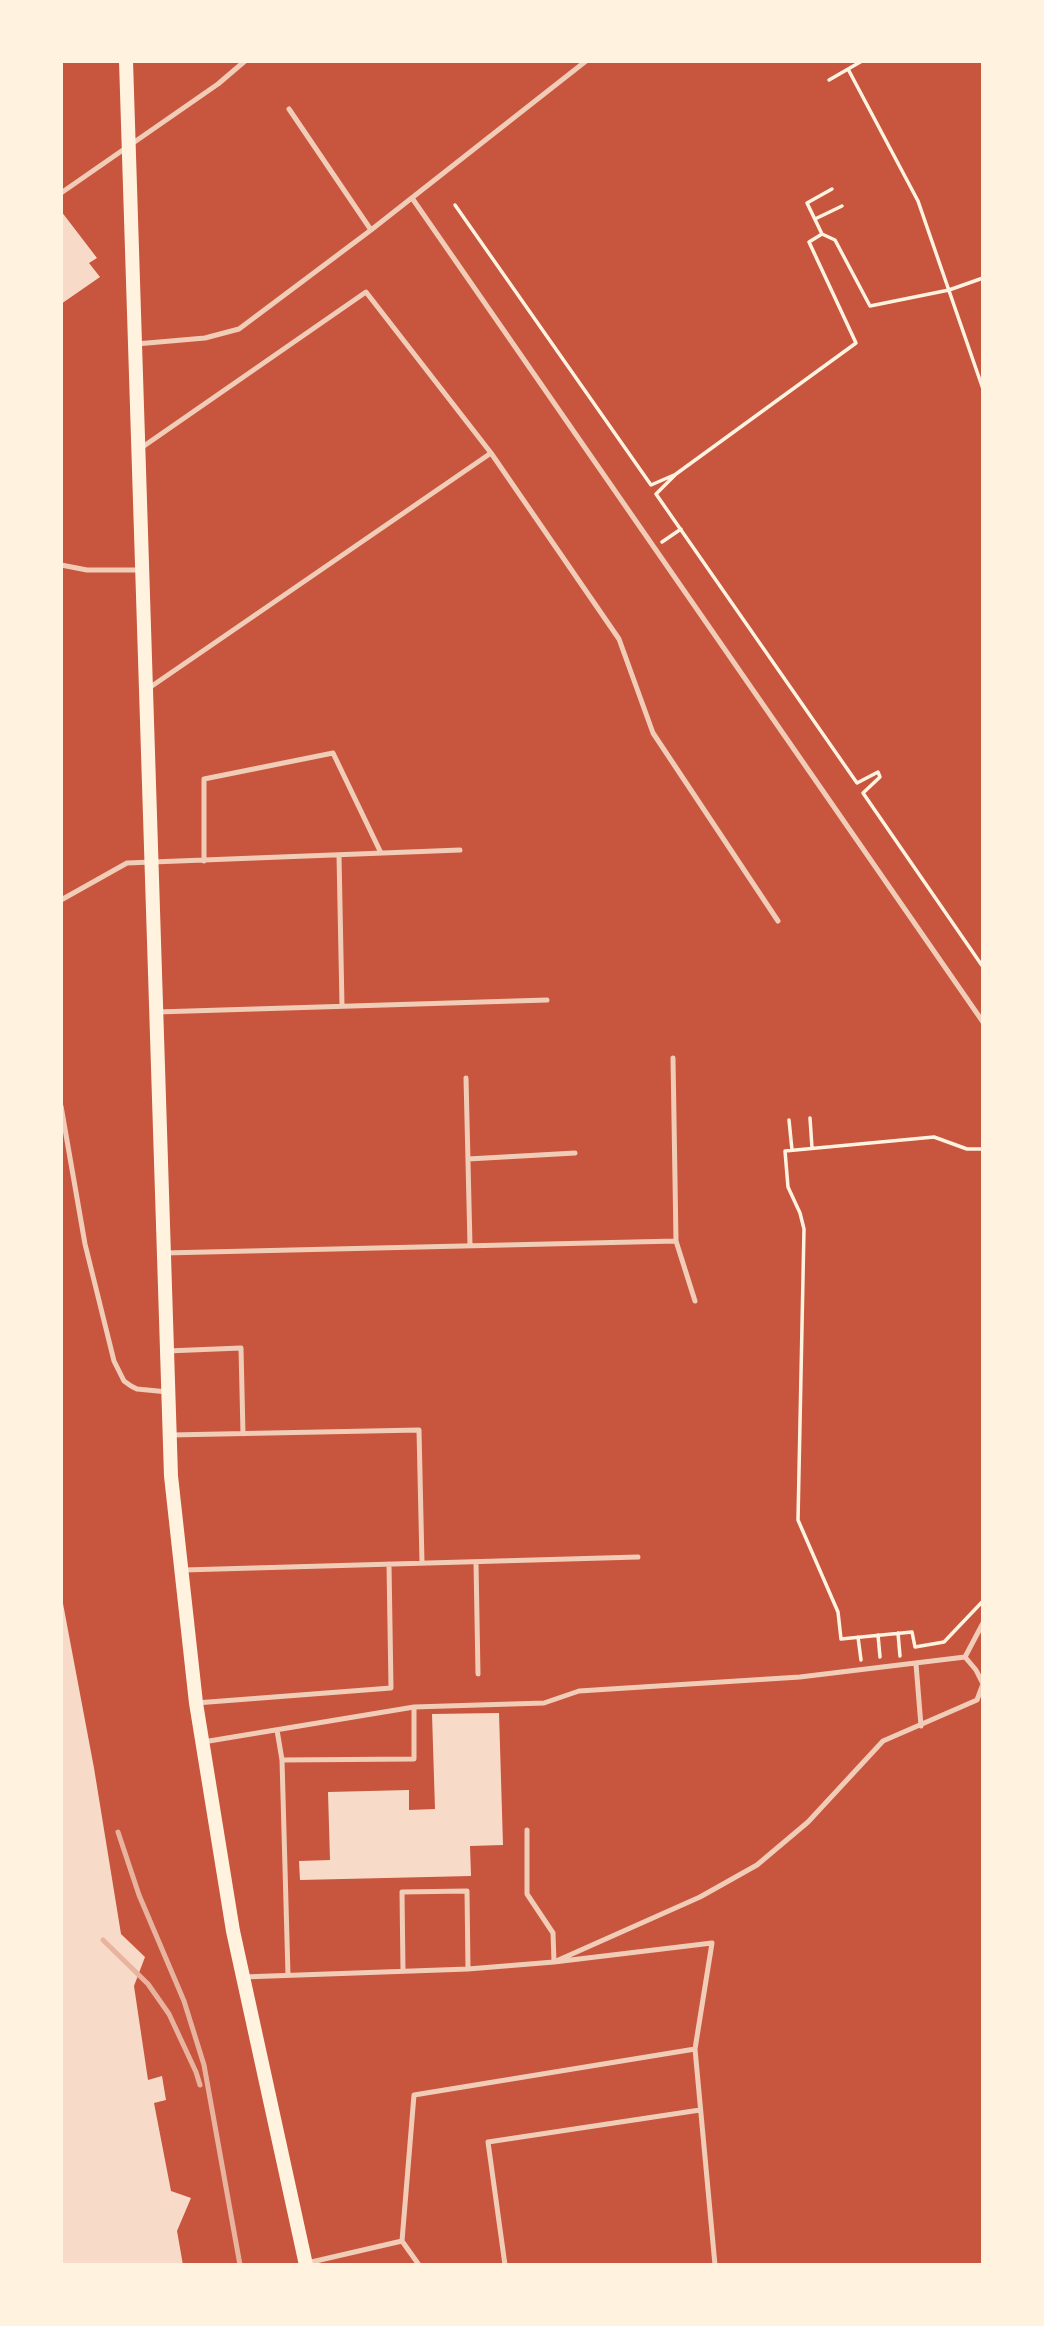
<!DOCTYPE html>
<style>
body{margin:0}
#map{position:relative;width:1044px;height:2326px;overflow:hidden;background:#c8553d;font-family:Manrope,sans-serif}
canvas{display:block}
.frame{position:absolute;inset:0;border:63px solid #fff3e0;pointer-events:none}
</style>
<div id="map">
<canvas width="1044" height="2326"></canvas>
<div class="frame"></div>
</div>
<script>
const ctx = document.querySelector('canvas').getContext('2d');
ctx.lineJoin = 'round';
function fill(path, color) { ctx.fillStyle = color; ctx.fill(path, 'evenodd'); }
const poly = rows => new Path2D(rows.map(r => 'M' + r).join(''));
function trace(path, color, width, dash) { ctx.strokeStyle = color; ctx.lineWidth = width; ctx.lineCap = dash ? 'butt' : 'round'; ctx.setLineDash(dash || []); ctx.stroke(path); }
const building = poly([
 [61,211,97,258,89,263,100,277,61,304],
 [61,1593,94,1768,121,1934,145,1957,134,1986,148,2080,162,2076,166,2100,154,2103,171,2191,191,2198,177,2231,183,2265,61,2265],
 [499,1713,503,1845,470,1846,471,1876,300,1880,299,1861,330,1860,328,1792,409,1790,409,1810,435,1809,432,1714]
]);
const path = poly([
 [848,69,918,201,983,389],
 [829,80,862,61],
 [832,189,807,203,822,234,809,242,856,343,676,474,656,494,857,783,878,772,880,777,863,793,983,967],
 [455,205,651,485,674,475],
 [815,219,842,206],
 [822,234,835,240,870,306,949,290,983,278],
 [662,542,681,529],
 [810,1118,812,1148],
 [789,1120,792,1150],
 [983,1149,967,1149,934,1137,785,1151,788,1187,800,1213,804,1229,798,1520,838,1612,841,1639,912,1632,915,1647,944,1642,983,1601],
 [898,1633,900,1656],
 [878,1635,880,1657],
 [858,1637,861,1660]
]);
const service = poly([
 [289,109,371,230],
 [61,193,218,84,245,61],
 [412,198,983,1022],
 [136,344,205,338,239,329,371,230,586,61],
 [141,448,366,292,491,453,149,688],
 [491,453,619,639,653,733,778,921],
 [61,565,87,570,141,570],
 [339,855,342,1006],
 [204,861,204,779,333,753,381,853],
 [61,900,127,863,460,850],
 [157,1012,547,1000],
 [466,1078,470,1245],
 [61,1106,85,1244,114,1361,124,1381,131,1386,137,1389,168,1392],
 [468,1159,575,1153],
 [676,1241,695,1301],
 [164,1253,676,1241,673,1058],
 [167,1351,241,1348,243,1434],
 [171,1435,419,1430,422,1563],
 [476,1562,478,1674],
 [184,1570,638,1557],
 [965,1657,983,1623],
 [916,1664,921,1726],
 [196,1703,391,1688,389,1564],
 [277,1730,282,1760,414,1759,414,1707],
 [203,1742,414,1707,544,1703,579,1691,800,1677,965,1657,976,1670,983,1684,977,1700,883,1741,808,1822,757,1865,700,1897,554,1962,468,1969,243,1977],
 [282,1760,288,1975],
 [403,1971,402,1892,467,1891,468,1969],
 [695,2049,715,2265],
 [402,2241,419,2265],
 [307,2263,402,2241,414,2095,695,2049,712,1943,554,1962,553,1933,527,1894,527,1830],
 [505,2265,488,2142,700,2110]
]);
const secondary = poly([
 [126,61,171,1476,196,1703,233,1931,306,2265]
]);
const rail = poly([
 [118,1832,139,1895,184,2001,204,2065,240,2265],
 [103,1940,148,1984,169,2014,196,2072,200,2085]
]);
fill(building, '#f7dbc8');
trace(path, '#fff3e0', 3.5);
trace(service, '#f1ccb7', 5);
trace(secondary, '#fff3e0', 14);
trace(rail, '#e9b49f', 5);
</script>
